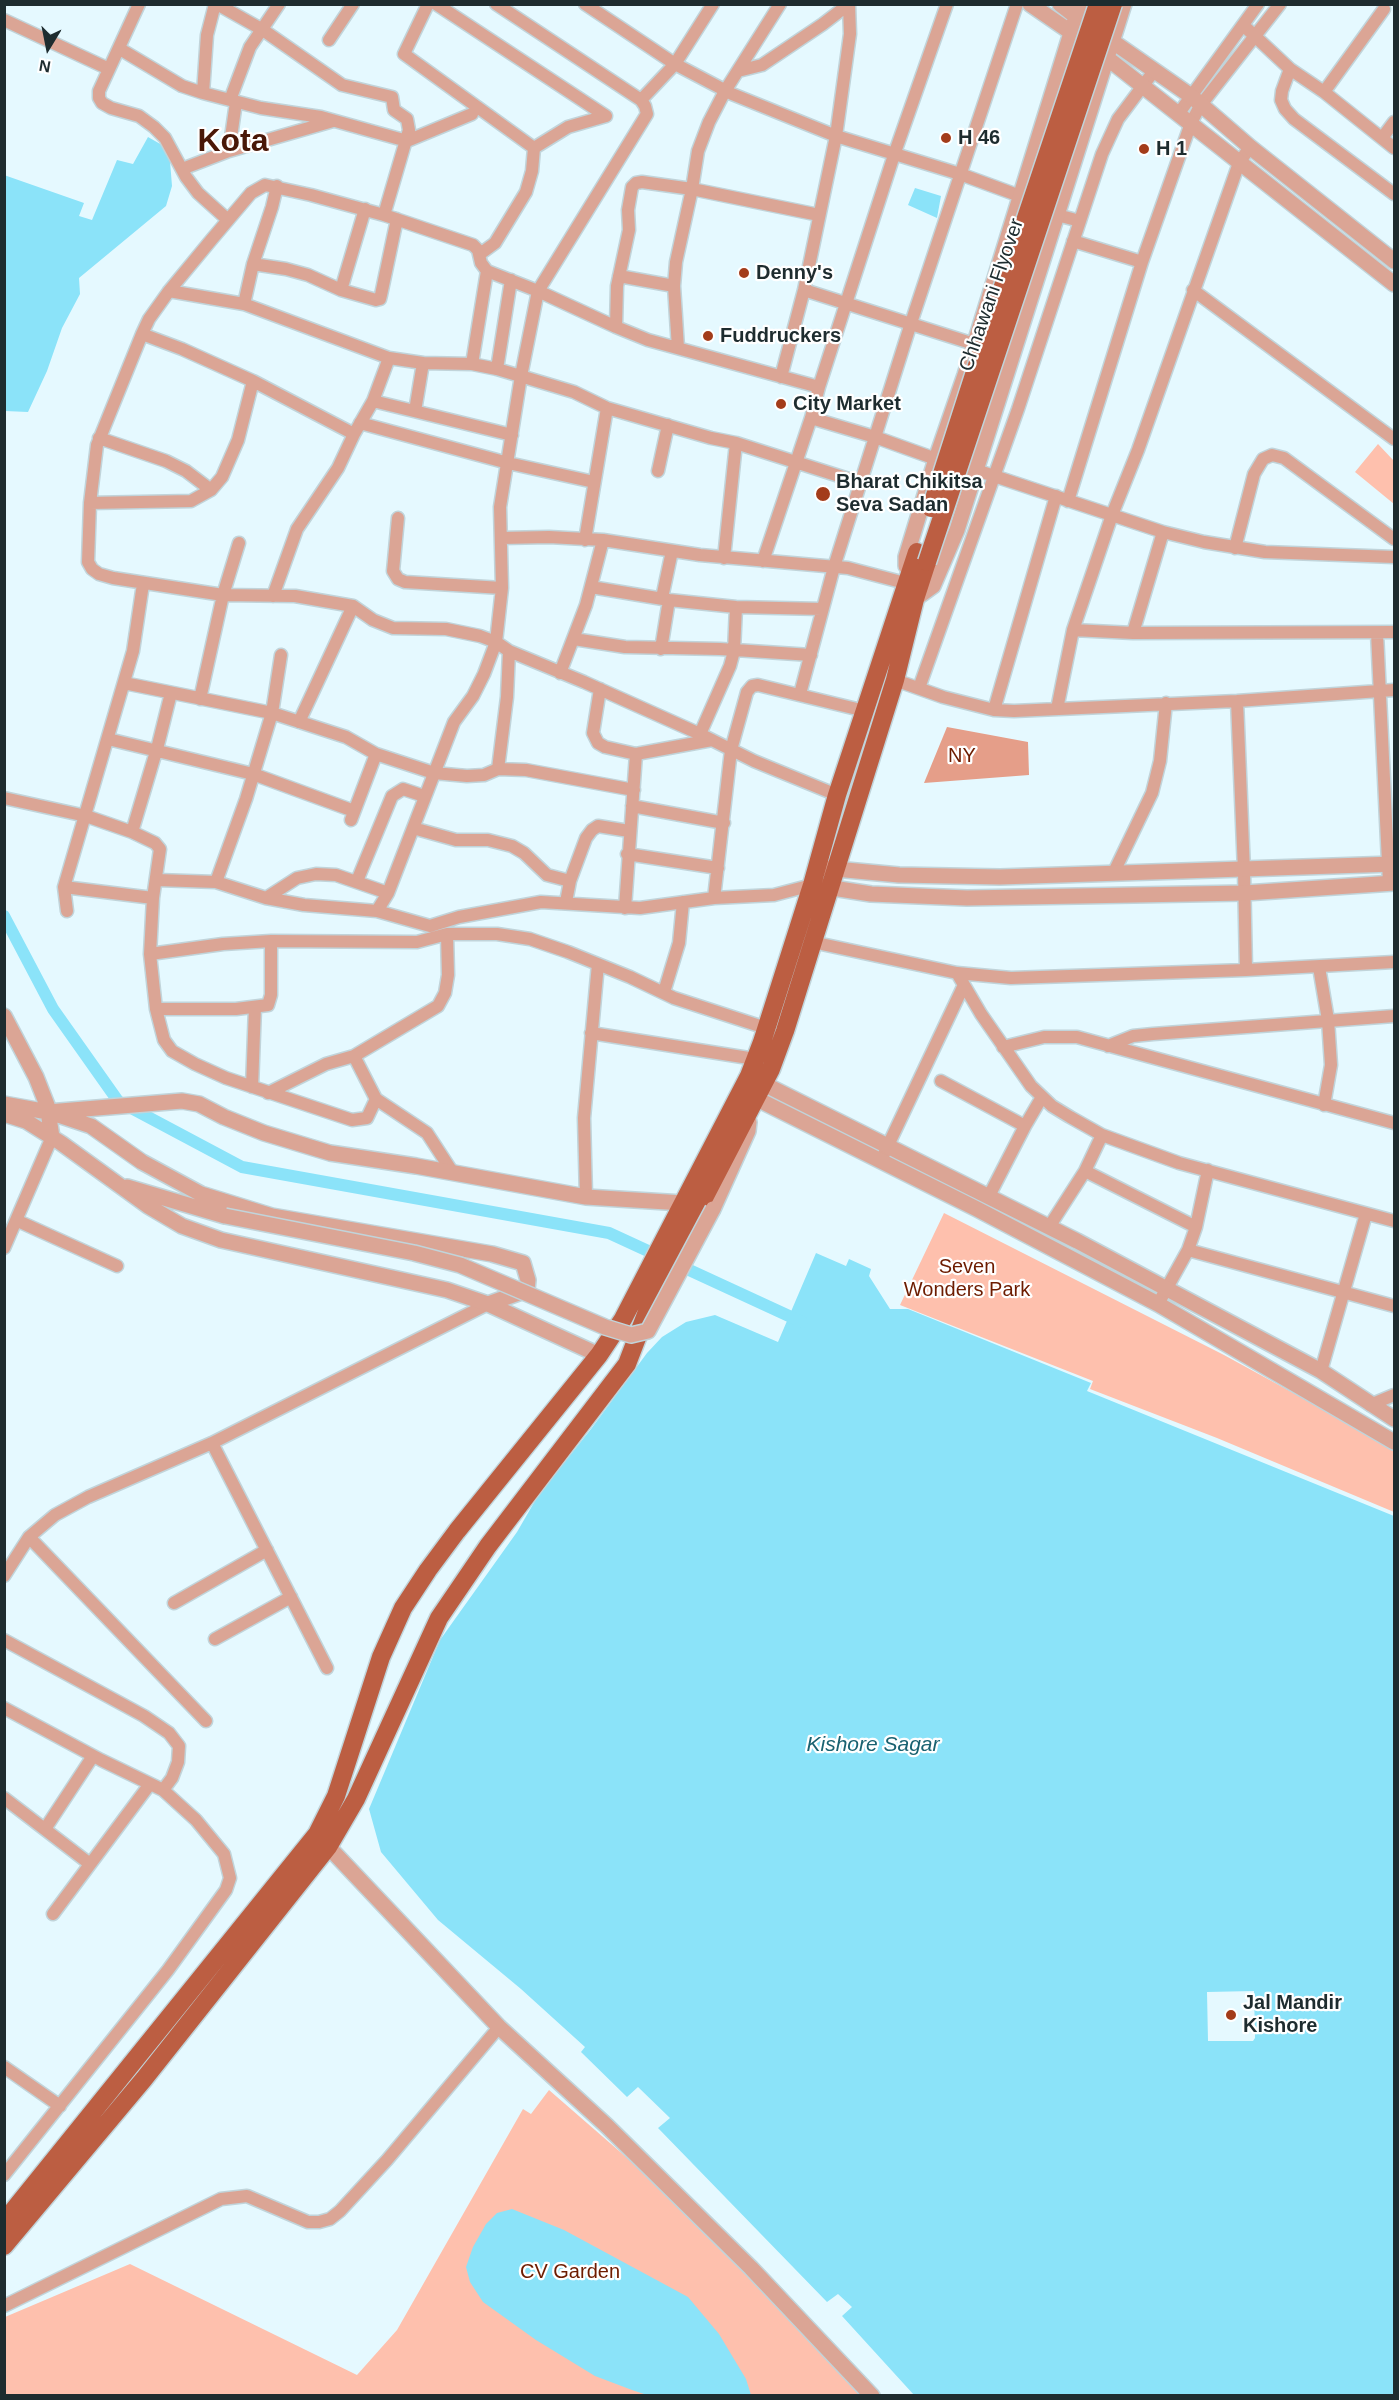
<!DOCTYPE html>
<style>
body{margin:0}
#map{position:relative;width:1399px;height:2400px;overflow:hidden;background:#e5f9ff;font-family:Arial,sans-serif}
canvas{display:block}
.frame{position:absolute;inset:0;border:6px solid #1e2c2f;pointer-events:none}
.north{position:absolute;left:18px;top:18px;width:60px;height:60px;-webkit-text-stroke:4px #fff;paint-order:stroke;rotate:190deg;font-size:16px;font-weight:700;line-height:24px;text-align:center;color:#1e2c2f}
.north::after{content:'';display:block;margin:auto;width:21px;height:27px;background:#1e2c2f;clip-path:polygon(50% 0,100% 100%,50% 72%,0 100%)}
</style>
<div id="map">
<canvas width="1399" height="2400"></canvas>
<div class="frame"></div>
<div class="north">N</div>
</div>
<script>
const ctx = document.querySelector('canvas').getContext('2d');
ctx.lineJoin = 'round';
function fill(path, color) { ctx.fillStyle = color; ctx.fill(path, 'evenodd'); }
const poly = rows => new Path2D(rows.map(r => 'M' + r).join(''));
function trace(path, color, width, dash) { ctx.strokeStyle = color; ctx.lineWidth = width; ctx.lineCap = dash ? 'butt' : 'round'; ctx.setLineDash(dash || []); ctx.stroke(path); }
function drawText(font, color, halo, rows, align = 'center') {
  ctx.font = font + ' Arial,sans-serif'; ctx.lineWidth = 4.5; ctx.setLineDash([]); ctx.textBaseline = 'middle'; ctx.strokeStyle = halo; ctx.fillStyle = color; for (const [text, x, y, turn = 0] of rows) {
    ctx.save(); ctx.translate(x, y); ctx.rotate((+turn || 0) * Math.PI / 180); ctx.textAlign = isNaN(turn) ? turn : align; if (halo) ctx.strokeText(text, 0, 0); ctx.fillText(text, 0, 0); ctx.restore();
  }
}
const green = poly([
 [1378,444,1394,461,1394,504,1355,472],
 [944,1213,1224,1355,1394,1448,1394,1512,1217,1438,1090,1389,1093,1381,900,1305],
 [549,2090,687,2210,863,2396,5,2396,5,2317,130,2264,357,2375,397,2330,523,2109,531,2114]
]);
const forest = poly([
 [947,727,1028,742,1029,775,924,783]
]);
const water = poly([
 [148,137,169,149,172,186,166,206,79,278,80,294,62,328,47,371,28,412,5,411,4,175,84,203,79,216,92,220,117,160,133,164],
 [915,188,941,196,937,218,908,205],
 [816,1253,846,1266,849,1259,871,1269,869,1276,890,1309,908,1309,1091,1383,1087,1391,1394,1516,1394,2395,914,2395,842,2316,852,2307,838,2294,827,2302,658,2128,670,2118,638,2087,627,2097,581,2052,585,2047,521,1989,438,1920,381,1852,369,1809,440,1640,517,1532,539,1494,591,1429,647,1353,662,1337,686,1322,715,1315,778,1342],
 [1254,1991,1255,2038,1253,2041,1208,2041,1207,1992],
 [512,2209,564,2230,688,2297,719,2334,746,2379,751,2395,650,2396,632,2390,595,2376,536,2340,483,2302,470,2282,466,2267,473,2247,486,2224,497,2213]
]);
const canal = poly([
 [4,916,53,1009,118,1101,242,1167,609,1233,802,1322]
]);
const minor = poly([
 [139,4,99,91,99,98,102,103,111,108,139,116,154,127,165,138,186,177,198,193,228,220],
 [217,4,263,30,342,85,392,97,394,110,407,119,409,130,384,215],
 [428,4,404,54,534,148,568,127,606,116],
 [436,4,606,116],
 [585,4,675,64,732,94,836,136,960,174,1020,196],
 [4,20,109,69],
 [1243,25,1290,69,1324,92,1394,148],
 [329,40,353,4],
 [120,49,182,86,203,93,261,108,321,117,407,141,472,114],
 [1290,69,1282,91,1281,100,1285,109,1294,119,1394,194],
 [738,71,762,65,823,24,849,4],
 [1324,92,1384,9],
 [203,93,207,35,215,4],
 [230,100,250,47,279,4],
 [641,100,675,64,713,4],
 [1179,113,1258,4],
 [1382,138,1394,122],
 [229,151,236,102],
 [182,169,229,151,333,121],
 [1057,215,1080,221],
 [1073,241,1142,262],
 [480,254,495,243,526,192,532,171,534,148],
 [253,264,286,269,308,275,341,290,376,300,380,299,381,295,397,219],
 [619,276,674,286],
 [341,290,365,209],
 [804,290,974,344],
 [1193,290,1394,439],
 [169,291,244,304,389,358,423,363,472,364,497,369,574,392,607,408,711,438,736,443,861,483],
 [244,304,253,264,272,207,277,186],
 [616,327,617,286,629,230,628,210,632,187,636,183,642,182,692,189,819,215],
 [142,334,182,349,253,381,354,434],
 [678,348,674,286,676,262,692,189,698,151,709,122,725,91,780,4],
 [472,364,487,271],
 [497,369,511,280],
 [781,377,804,290,836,136,850,34,849,4],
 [819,387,648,340,616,327,538,291,487,271,481,263,478,250,473,245,384,215,311,195,265,185,251,193,212,239,169,291,149,319,142,334,97,445,90,503,88,562,92,569,99,574,113,578,223,595,295,596,353,606,373,620,393,628,446,629,480,636,496,642,509,651,584,682,700,734,754,761,837,795],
 [373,401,512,435],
 [415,411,423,363],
 [811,418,875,437,936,459],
 [360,423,508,463,594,482],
 [99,438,166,461,186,471,211,490],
 [976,470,1163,532,1204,542,1265,552,1394,557],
 [658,471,668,425],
 [1068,501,1142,262,1191,123,1200,106,1280,4],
 [90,503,191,501,211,490,222,477,238,440,253,381],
 [398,518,393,571,398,579,405,582,502,588],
 [502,538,549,537,603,540,700,555,848,568,905,583],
 [585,540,607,408],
 [1235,548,1254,474,1263,459,1272,455,1284,458,1394,539],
 [724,558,736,443],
 [763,561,811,418,819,387,894,155,947,4],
 [591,587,669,600,736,607,822,609],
 [273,596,297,529,338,468,354,434,373,401,389,358],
 [662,598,672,551],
 [1073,630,1133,633,1394,632],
 [1133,633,1163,532],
 [1377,633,1389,883],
 [574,639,625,647,720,649,811,655],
 [661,649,669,600],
 [560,673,586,605,603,540],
 [895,680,943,697,994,710,1014,711,1237,701,1394,690],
 [124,683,272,713,346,737,376,754,434,773,467,776,484,775,498,769,526,770,634,790],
 [919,688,1018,409,1102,154,1118,119,1154,71],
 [600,689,593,733,598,743,605,747,636,754,712,740],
 [800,694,834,567,911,323,1017,4],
 [200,699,223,595,239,543],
 [1237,701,1244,871,1246,970],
 [1057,709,1073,630,1112,515,1138,450,1239,163,1250,147],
 [994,710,1056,496],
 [299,722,353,606],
 [700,734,730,666,734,651,736,607],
 [108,739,253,774,354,811],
 [498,769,507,697,509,651],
 [4,798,86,816,132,832,155,843,160,849,153,898,150,954,156,1009,164,1040,172,1051,195,1064,226,1078,352,1120,367,1118,376,1099],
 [632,806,724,823],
 [351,820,376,754],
 [413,828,456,840,488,840,512,846,524,853,547,875,570,881],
 [132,832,158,745,171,693],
 [627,854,718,868],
 [1114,872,1152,793,1160,761,1166,703],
 [157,880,216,882,266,898,304,905,377,911,430,926,459,917,541,902,640,908,714,898,774,895,812,885],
 [357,881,392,796,403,789,424,796],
 [216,882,246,799,272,713,281,655],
 [64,887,153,898],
 [266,898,297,878,316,874,336,875,388,893],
 [714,898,731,750,747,692,752,686,758,685,865,711],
 [566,902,570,881,586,838,592,830,598,826,629,831],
 [625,908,636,754],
 [67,911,64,887,133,651,143,584],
 [377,911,388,893,454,722,473,696,484,674,496,642,502,588,500,507,521,376,538,291,647,114,645,106,641,100,496,4],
 [812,942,957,973,1011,978,1246,970,1394,962],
 [150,954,223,944,271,941,417,942,447,934,497,934,530,939,568,952,630,977,674,998,766,1028],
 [1319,967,1328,1020,1331,1065,1324,1105],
 [957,973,981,1014,1031,1086,1052,1106,1070,1117,1102,1135,1179,1163,1394,1221],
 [664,992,679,943,683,902],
 [156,1009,236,1009,268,1005,271,995,271,941],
 [591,1033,755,1059],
 [1108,1046,1133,1036,1153,1034,1394,1016],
 [1003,1047,1044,1037,1077,1037,1394,1123],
 [354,1056,376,1099,427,1133,453,1173],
 [941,1081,1025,1126],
 [252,1087,255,1007],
 [268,1093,326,1064,354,1056,438,1006,445,993,448,975,447,934],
 [884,1154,963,987],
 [1085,1171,1196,1227],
 [989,1196,1025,1126,1042,1097],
 [586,1197,584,1118,598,964],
 [18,1221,117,1266],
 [1049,1227,1085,1171,1102,1135],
 [4,1248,52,1137],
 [1188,1250,1394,1306],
 [1158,1304,1188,1250,1196,1227,1208,1170],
 [1321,1371,1366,1214],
 [1370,1405,1394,1395],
 [212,1443,327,1668],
 [29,1537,206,1721],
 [4,1576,29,1537,55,1515,88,1497,212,1443,488,1304],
 [174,1603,267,1550],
 [215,1639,291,1597],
 [4,1640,144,1716,169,1733,179,1746,178,1762,172,1778,163,1790],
 [4,1708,101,1760,163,1790,196,1820,224,1854,230,1878,226,1890,168,1970,4,2175],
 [4,1798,90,1864],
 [45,1829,93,1756],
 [53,1914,150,1784],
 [4,2067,60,2106],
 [4,2306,221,2199,247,2196,308,2222,319,2222,330,2219,340,2211,387,2160,499,2027]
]);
const tertiary = poly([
 [1030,4,1078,37],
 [1060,4,1083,22],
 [1106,37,1191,96,1250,147,1394,261],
 [1102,54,1394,284],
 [906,566,906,557,936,459,965,375,1080,4],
 [915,599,933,586,957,530,1124,4],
 [825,868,899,875,1000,877,1394,864],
 [820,886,871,894,967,898,1245,893,1394,883],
 [4,1016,36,1077,47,1105,52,1137],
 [754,1079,1077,1241,1321,1371,1394,1419],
 [747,1094,977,1209,1158,1304,1394,1442],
 [4,1104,48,1112,182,1101,199,1104,224,1117,264,1133,330,1153,416,1166,586,1197,683,1203],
 [4,1114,26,1121,61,1143,148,1206,182,1226,221,1240,447,1290,488,1304,599,1355],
 [58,1115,91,1126,142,1162,201,1194,272,1216,492,1254,523,1263,528,1280,527,1290,488,1304],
 [127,1187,225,1216],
 [713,1209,748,1131,749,1122],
 [321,1839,499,2027,607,2126,751,2268,872,2396]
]);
const primary = poly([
 [4,2222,317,1834,336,1796,381,1657,403,1608,428,1570,457,1531,599,1355,623,1319,749,1076,762,1042,812,885,837,795,917,552],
 [4,2246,144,2079,328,1847,356,1799,439,1618,488,1546,627,1364,653,1296,771,1069,785,1031,895,680,915,599,927,562]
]);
const tertiaryBridge = poly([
 [225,1216,414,1253,460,1265,605,1327,631,1335,648,1331,713,1209]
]);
const primaryBridge = poly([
 [931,508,992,319,1098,4],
 [927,562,1113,4]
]);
const markers = [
 [946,138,6,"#a33c1a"],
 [1144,149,6,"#a33c1a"],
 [744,273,6,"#a33c1a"],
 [708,336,6,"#a33c1a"],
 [781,404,6,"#a33c1a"],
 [823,494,8,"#a33c1a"],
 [1231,2015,6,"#a33c1a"]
];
const poiNames = [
 ["H 46",958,138],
 ["H 1",1156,149],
 ["Denny's",756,273],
 ["Fuddruckers",720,336],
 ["City Market",793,404],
 ["Bharat Chikitsa",836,482],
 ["Seva Sadan",836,505],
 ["Jal Mandir",1243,2003],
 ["Kishore",1243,2026]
];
const streetNames = [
 ["Chhawani Flyover",992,295,-71]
];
const parkNames = [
 ["NY",962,756],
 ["Seven",967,1267],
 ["Wonders Park",967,1290],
 ["CV Garden",570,2272]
];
const waterNames = [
 ["Kishore Sagar",873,1745]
];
const townNames = [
 ["Kota",233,142]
];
fill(green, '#fec0ad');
fill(forest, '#e59e89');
fill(water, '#8be3f9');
trace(canal, '#8be3f9', 12);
trace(minor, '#c1d4da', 15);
trace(tertiary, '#c1d4da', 18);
trace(primary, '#c1d4da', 21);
trace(minor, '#dba595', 12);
trace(tertiary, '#dba595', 15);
trace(primary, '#bc5e42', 18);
trace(tertiaryBridge, '#c1d4da', 18, []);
trace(primaryBridge, '#c1d4da', 21, []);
trace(tertiaryBridge, '#dba595', 15);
trace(primaryBridge, '#bc5e42', 18);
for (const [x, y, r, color] of markers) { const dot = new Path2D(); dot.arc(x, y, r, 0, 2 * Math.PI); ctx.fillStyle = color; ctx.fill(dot); trace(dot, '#fff', 2); }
drawText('bold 20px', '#1e2c2f', '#fff', poiNames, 'left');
drawText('20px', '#1e2c2f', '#fff', streetNames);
drawText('20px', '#6d1c00', '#fff', parkNames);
drawText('italic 21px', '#196271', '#fff', waterNames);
drawText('bold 32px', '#491707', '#fff', townNames);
</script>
